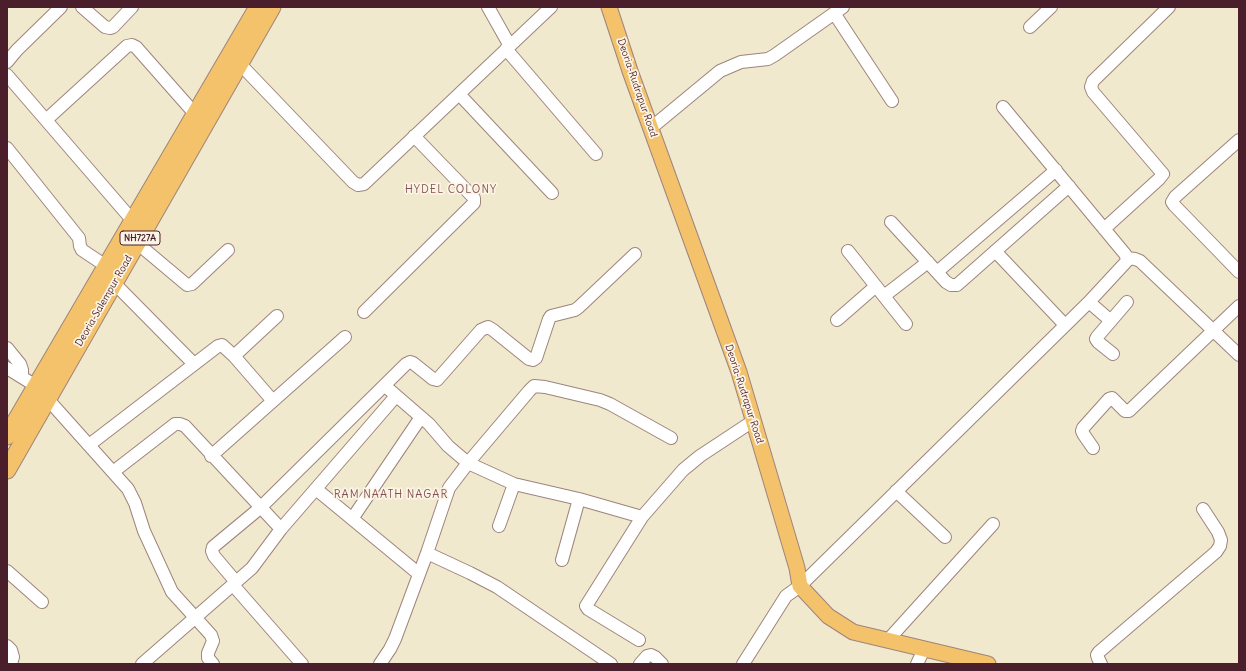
<!DOCTYPE html>
<style>
body{margin:0}
#map{position:relative;width:1246px;height:671px;overflow:hidden;background:#f1e9ce;font-family:Delius,sans-serif}
canvas{display:block}
.frame{position:absolute;inset:0;border:8px solid #4a1f2b;pointer-events:none}
</style>
<div id="map">
<canvas width="1246" height="671"></canvas>
<div class="frame"></div>
</div>
<script>
const ctx = document.querySelector('canvas').getContext('2d');
ctx.lineJoin = 'round';
const poly = rows => new Path2D(rows.map(r => 'M' + r).join(''));
function trace(path, color, width, dash) { ctx.strokeStyle = color; ctx.lineWidth = width; ctx.lineCap = dash ? 'butt' : 'round'; ctx.setLineDash(dash || []); ctx.stroke(path); }
function drawText(font, color, halo, rows, align = 'center') {
  ctx.font = font + ' Delius,sans-serif'; ctx.lineWidth = 3.5; ctx.setLineDash([]); ctx.textBaseline = 'middle'; ctx.strokeStyle = halo; ctx.fillStyle = color; for (const [text, x, y, turn = 0] of rows) {
    ctx.save(); ctx.translate(x, y); ctx.rotate((+turn || 0) * Math.PI / 180); ctx.textAlign = isNaN(turn) ? turn : align; if (halo) ctx.strokeText(text, 0, 0); ctx.fillText(text, 0, 0); ctx.restore();
  }
}
const minor = poly([
 [82,7,105,27,110,28,113,27,132,7],
 [488,7,510,46],
 [834,13,892,101],
 [1030,27,1051,7],
 [506,49,596,154],
 [7,62,17,50,61,7],
 [240,64,353,182,358,185,364,184,551,7],
 [7,75,133,221],
 [459,94,552,193],
 [46,120,127,46,132,45,136,47,196,115],
 [651,128,720,71,741,62,768,59,775,55,843,7],
 [1239,140,1175,197,1172,202,1174,205,1239,272],
 [7,148,79,238,80,246,82,250,106,266],
 [891,222,946,282,951,285,957,285,1069,186],
 [1104,229,1159,179,1163,174,1093,92,1091,87,1093,81,1169,7],
 [137,243,187,285,192,284,228,250],
 [848,251,906,324],
 [995,251,1065,325],
 [1127,258,1135,259,1140,261,1239,355],
 [937,272,1056,170],
 [114,283,194,364],
 [884,296,928,262],
 [1089,302,1111,321],
 [364,312,474,203,474,198,414,136],
 [837,320,876,286],
 [7,348,20,364,22,370,22,377],
 [1113,354,1098,342,1096,339,1097,337,1127,302],
 [234,356,277,316],
 [7,368,36,386,128,489,135,503,144,531,172,592,211,635,213,641,208,653,208,658,213,664],
 [385,386,429,424,448,446,468,463,514,484,579,499,642,517,683,470,700,456,753,421],
 [89,445,218,346,222,345,234,356,273,401],
 [1093,448,1084,435,1082,431,1083,428,1109,399,1112,398,1125,411,1129,411,1239,306],
 [211,456,345,337],
 [113,472,175,424,180,424,185,426,281,529],
 [316,489,419,574],
 [896,491,945,537],
 [352,519,421,417],
 [499,526,514,484],
 [427,553,470,573,497,587,611,664],
 [562,560,579,499],
 [7,571,42,602],
 [236,582,214,556,212,551,213,547,260,508,406,364,410,362,413,363,433,379,437,380,481,330,488,327,493,330,529,359,533,360,536,358,549,319,551,316,575,310,579,307,635,254],
 [233,585,302,664],
 [639,640,588,609,586,606,642,517],
 [888,640,993,524],
 [7,646,11,650,13,657,11,664],
 [142,664,252,568,281,529,396,396],
 [380,664,390,649,395,639,427,553,449,488,468,463,529,391,534,386,545,387,600,400,610,404,671,438],
 [640,664,647,656,651,655,655,657,662,664],
 [743,664,786,596,800,586,1089,302,1126,262,1127,258,1125,254,1003,107],
 [917,664,924,649],
 [1101,664,1098,658,1097,655,1099,652,1216,552,1220,546,1221,540,1218,532,1203,509]
]);
const major = poly([
 [609,7,630,71,739,372,797,568,800,586,828,616,853,632,988,664]
]);
const highway = poly([
 [7,436,258,7],
 [7,470,272,7]
]);
const shields = [
 [140,238,40]
];
const shieldNames = [
 ["NH727A",140,238]
];
const streetNames = [
 ["Deoria-Rudrapur Road",637,88,71],
 ["Deoria-Salempur Road",104,301,-60],
 ["Deoria-Rudrapur Road",744,394,72]
];
const neighbourhoodNames = [
 ["HYDEL COLONY",451,190],
 ["RAM NAATH NAGAR",391,495]
];
trace(minor, '#9e847c', 14);
trace(major, '#9e847c', 17);
trace(highway, '#9e847c', 19);
trace(minor, '#fff', 12);
trace(major, '#f3c26a', 15);
trace(highway, '#f3c26a', 17);
for (const [x, y, w] of shields) { const box = new Path2D(); box.roundRect(x - w / 2, y - 7, w, 14, 3); ctx.fillStyle = '#fcf5e5'; ctx.fill(box); trace(box, '#4a1f2b', 1); }
drawText('bold 9px', '#4a1f2b', null, shieldNames);
drawText('10px', '#4a1f2b', '#fcf5e5', streetNames);
ctx.letterSpacing = '1px';
drawText('11px', '#855154', '#fcf5e5', neighbourhoodNames);
ctx.letterSpacing = '0px';
</script>
